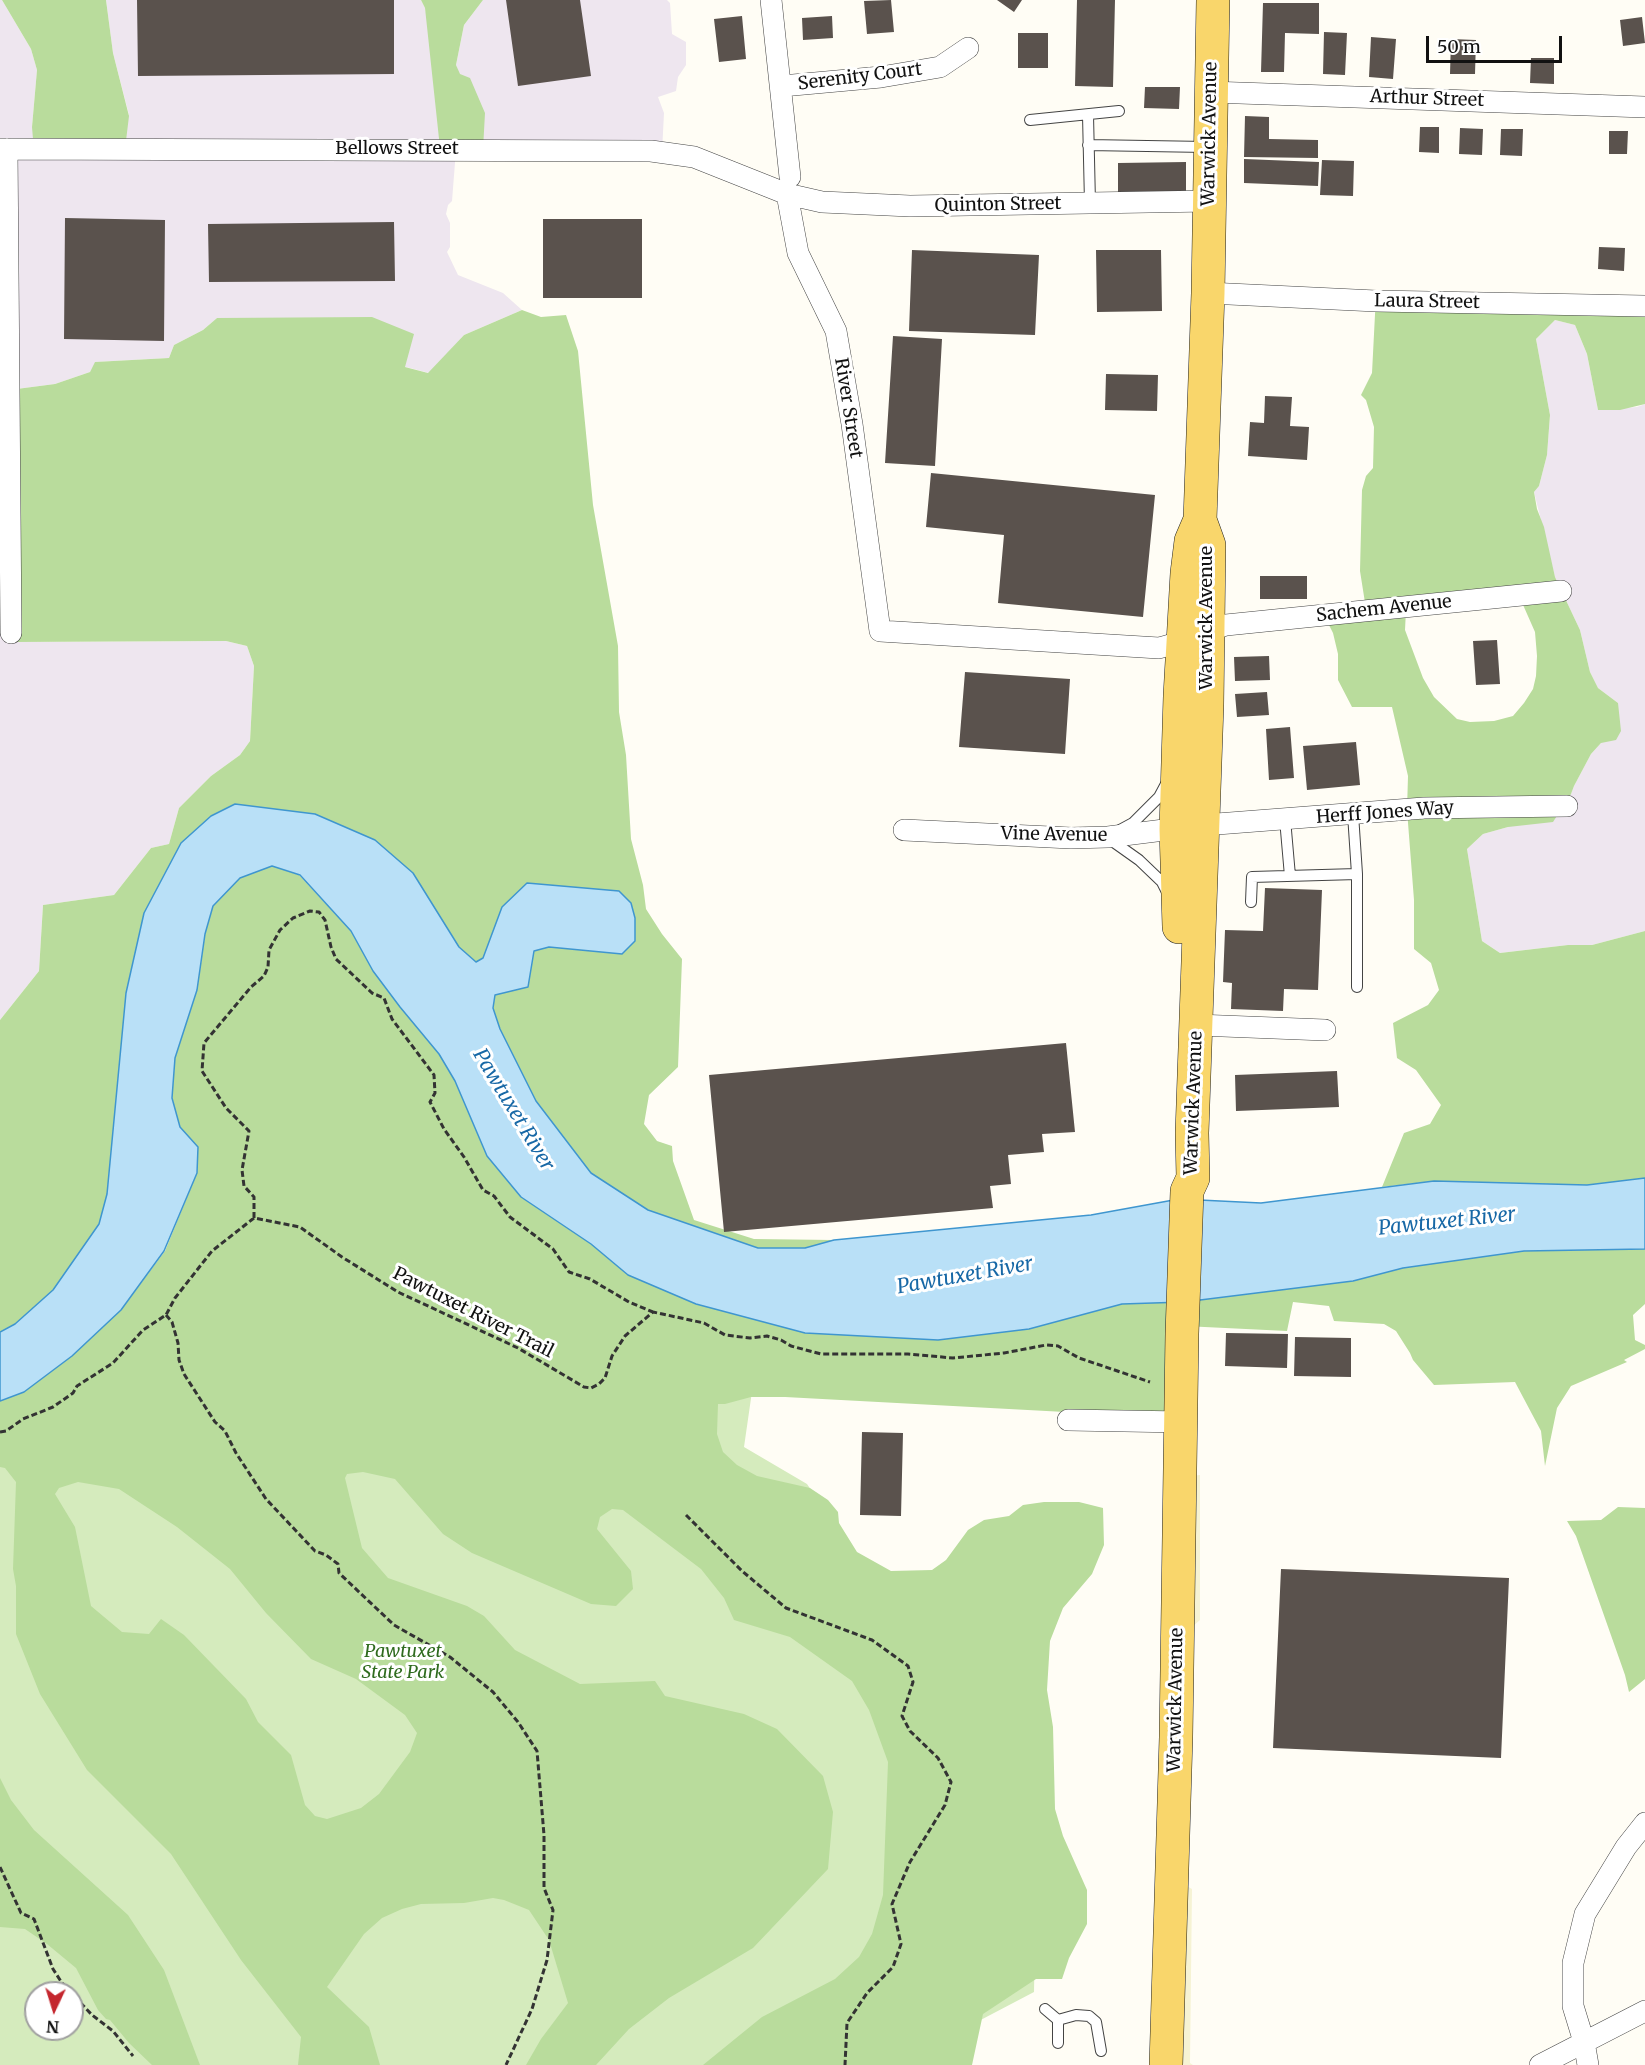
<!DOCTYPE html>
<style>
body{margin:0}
#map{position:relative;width:1645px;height:2065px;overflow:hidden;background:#fffdf5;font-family:Merriweather,serif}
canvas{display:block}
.north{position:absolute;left:24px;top:1981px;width:60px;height:60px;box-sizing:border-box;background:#fff;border:2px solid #a0a0a0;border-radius:50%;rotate:184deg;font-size:16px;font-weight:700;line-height:24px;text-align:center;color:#111}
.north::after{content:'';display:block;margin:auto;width:21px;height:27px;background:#c4262e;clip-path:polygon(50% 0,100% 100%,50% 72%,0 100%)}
.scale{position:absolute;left:1426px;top:36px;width:136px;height:27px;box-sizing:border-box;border:3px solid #111;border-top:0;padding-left:8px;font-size:18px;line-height:21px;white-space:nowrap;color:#111;-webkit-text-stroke:4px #fff;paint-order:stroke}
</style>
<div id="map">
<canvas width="1645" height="2065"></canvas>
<div class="north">N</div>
<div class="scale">50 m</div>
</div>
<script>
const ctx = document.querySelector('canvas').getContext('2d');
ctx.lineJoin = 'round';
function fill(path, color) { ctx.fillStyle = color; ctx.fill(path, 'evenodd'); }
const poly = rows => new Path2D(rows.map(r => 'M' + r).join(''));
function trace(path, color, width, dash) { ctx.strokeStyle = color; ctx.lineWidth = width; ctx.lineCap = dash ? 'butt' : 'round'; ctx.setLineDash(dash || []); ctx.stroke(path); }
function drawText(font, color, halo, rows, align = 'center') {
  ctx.font = font + ' Merriweather,serif'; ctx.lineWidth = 6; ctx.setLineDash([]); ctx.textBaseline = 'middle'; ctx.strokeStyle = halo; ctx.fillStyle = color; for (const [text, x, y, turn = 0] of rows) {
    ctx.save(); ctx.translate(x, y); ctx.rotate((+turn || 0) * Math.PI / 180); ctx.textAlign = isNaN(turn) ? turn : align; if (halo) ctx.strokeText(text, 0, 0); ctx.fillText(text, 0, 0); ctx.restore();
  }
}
const industrial = poly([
 [0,0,2,0,31,49,37,70,32,127,129,115,113,53,106,0,421,0,425,8,456,150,452,201,448,205,446,214,450,223,450,247,447,252,458,275,503,293,522,310,464,335,429,373,217,318,203,330,174,345,169,358,96,362,90,372,55,384,9,390,13,642,226,641,247,646,254,666,250,741,240,755,211,776,179,808,169,844,151,848,114,895,43,905,39,971,0,1020],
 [483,0,667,0,670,3,672,34,686,42,686,65,678,77,676,91,658,97,664,113,662,152,483,149,456,65,464,25],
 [1555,320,1575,325,1587,354,1598,410,1637,407,1645,404,1645,931,1592,945,1568,945,1500,953,1482,941,1467,849,1483,834,1508,827,1571,794,1574,786,1591,754,1601,743,1618,703,1598,688,1590,672,1580,630,1555,577,1534,492,1539,486,1547,455,1550,415,1536,339]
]);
const farmland = poly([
 [1200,1475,1200,1620,1175,1642,1181,1477],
 [1171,1877,1192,1889,1190,2063,1193,2065,1165,2065]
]);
const green = poly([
 [763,1315,744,1447,807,1484,864,1568,1040,1644,1034,1992,973,2024,959,2065,0,2065,0,1438],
 [36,1993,72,1993,72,2029,36,2029]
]);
const forest = poly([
 [2,0,106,0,113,53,129,116,125,149,34,151,32,127,37,70,31,49],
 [421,0,483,0,464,25,456,65,460,74,470,78,485,113,483,149,440,148,425,8],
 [1376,295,1645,297,1645,404,1620,410,1598,410,1587,354,1575,325,1555,320,1536,339,1550,415,1547,455,1539,486,1534,492,1537,509,1544,527,1555,577,1580,630,1590,672,1598,688,1618,703,1621,731,1616,740,1601,743,1591,754,1574,786,1571,794,1553,822,1508,827,1483,834,1467,849,1482,941,1500,953,1568,945,1592,945,1645,931,1645,1178,1587,1185,1434,1181,1382,1187,1404,1133,1430,1124,1441,1105,1416,1070,1397,1058,1393,1023,1428,1005,1439,990,1431,963,1414,949,1414,900,1407,810,1408,776,1392,707,1352,707,1338,680,1338,654,1333,633,1325,617,1366,609,1360,571,1362,490,1366,476,1373,468,1374,427,1366,400,1361,395,1372,373],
 [1520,598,1535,632,1537,656,1536,676,1533,689,1524,703,1513,716,1494,721,1470,722,1457,719,1434,697,1423,678,1405,630,1406,610],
 [522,310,541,317,566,315,578,351,593,505,618,646,619,712,626,755,631,839,643,885,646,909,662,934,682,959,678,1067,649,1095,644,1124,657,1141,672,1146,673,1161,694,1220,754,1239,834,1240,805,1248,758,1248,648,1210,591,1173,536,1101,500,1029,493,1008,495,995,534,951,549,947,622,954,502,907,483,959,476,962,459,947,413,873,315,814,144,913,126,993,107,1194,99,1224,53,1290,15,1324,0,1332,0,1020,39,971,43,905,114,895,151,848,169,844,179,808,211,776,240,755,250,741,254,666,247,646,226,641,13,642,9,390,55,384,90,372,95,362,169,358,174,345,203,330,217,318,372,317,414,334,405,367,428,373,464,335],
 [272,866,299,875,351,931,373,971,400,1007,439,1054,455,1081,487,1156,628,1275,696,1304,805,1333,1029,1329,1122,1304,1184,1302,1353,1281,1403,1268,1524,1251,1645,1249,1645,1304,1633,1315,1635,1340,1645,1345,1645,1349,1624,1360,1627,1362,1571,1386,1557,1408,1545,1466,1541,1431,1515,1382,1434,1385,1413,1360,1410,1353,1396,1331,1384,1324,1334,1321,1329,1306,1293,1302,1287,1331,1184,1326,1177,1418,785,1397,751,1397,725,1404,718,1404,717,1434,723,1452,737,1465,757,1476,810,1488,828,1500,838,1512,839,1523,857,1552,891,1571,932,1570,946,1560,968,1530,984,1520,1009,1516,1023,1505,1044,1502,1079,1502,1103,1508,1104,1545,1092,1574,1063,1608,1050,1641,1047,1690,1053,1727,1055,1809,1063,1836,1087,1890,1087,1924,1069,1958,1062,1979,1036,1979,983,2014,972,2065,703,2065,762,2017,835,1979,859,1957,872,1934,883,1895,888,1762,869,1710,852,1681,790,1637,734,1620,724,1598,701,1569,623,1510,612,1509,600,1517,597,1529,631,1571,633,1589,616,1606,591,1604,472,1553,443,1534,395,1479,363,1472,347,1474,345,1478,362,1548,388,1578,467,1606,484,1616,515,1650,580,1684,655,1681,665,1696,744,1714,777,1729,823,1776,833,1812,828,1869,753,1948,669,1998,629,2029,596,2065,526,2065,541,2039,568,2003,549,1940,529,1910,504,1900,493,1898,464,1903,421,1904,402,1909,382,1918,364,1934,327,1987,369,2027,380,2065,298,2065,301,2037,241,1960,171,1854,87,1770,40,1694,16,1634,16,1586,13,1569,16,1482,5,1468,0,1467,0,1401,24,1392,121,1310,165,1251,197,1173,198,1147,180,1127,172,1098,175,1058,197,990,205,934,213,906,240,878],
 [78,1482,119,1489,177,1527,230,1569,266,1613,311,1659,356,1679,405,1715,417,1733,410,1752,379,1794,361,1808,327,1819,315,1816,305,1805,291,1755,258,1722,246,1699,184,1635,161,1619,149,1634,122,1632,91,1606,75,1527,55,1494,59,1488],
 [1618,1507,1645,1508,1645,1679,1629,1692,1625,1675,1576,1536,1567,1521,1601,1520],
 [0,1778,11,1800,34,1830,128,1915,164,1970,200,2065,152,2065,129,2043,110,2020,106,2019,98,2010,76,1968,47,1944,25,1929,0,1927]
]);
const water = poly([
 [235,804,315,814,375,840,413,873,459,947,476,962,483,958,502,907,527,883,619,891,631,903,635,918,635,941,622,954,549,947,534,951,528,987,495,995,493,1008,500,1029,536,1101,591,1173,648,1210,758,1248,805,1248,834,1240,1091,1215,1179,1199,1261,1203,1434,1181,1587,1185,1645,1178,1645,1249,1524,1251,1403,1268,1353,1281,1184,1302,1122,1304,1029,1329,938,1340,805,1333,696,1304,628,1275,591,1244,521,1197,487,1156,455,1081,439,1054,400,1007,373,971,351,931,300,875,272,866,240,878,213,906,205,934,197,990,175,1058,172,1098,180,1127,198,1147,197,1173,164,1251,121,1310,72,1356,24,1392,0,1401,0,1332,15,1324,53,1290,99,1224,107,1194,126,993,144,913,181,843,211,816,235,804]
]);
const building = poly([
 [137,0,394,0,394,74,138,76],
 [506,0,580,0,591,76,518,86],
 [891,0,894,32,867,34,864,1],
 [997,0,1022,0,1014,12],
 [1077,0,1115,0,1113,87,1075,86],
 [1263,3,1319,3,1319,34,1285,33,1284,72,1261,72],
 [742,16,746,59,719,62,714,19],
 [832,16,833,38,803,40,802,18],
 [1642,17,1645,43,1623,46,1620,20],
 [1324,32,1347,33,1345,75,1323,74],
 [1018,33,1048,33,1048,68,1018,68],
 [1371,37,1396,39,1393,79,1369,77],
 [1451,39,1476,40,1475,74,1450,74],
 [1531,58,1554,58,1554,84,1530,83],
 [1145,87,1180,87,1179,109,1144,108],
 [1245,116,1269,117,1269,139,1318,140,1318,158,1244,157],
 [1420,127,1439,127,1439,153,1419,152],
 [1460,128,1483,129,1482,155,1459,154],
 [1501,129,1523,129,1522,156,1500,155],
 [1609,131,1628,131,1627,154,1609,154],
 [1244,159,1319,162,1318,186,1244,183],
 [1322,160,1354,161,1353,196,1320,195],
 [1186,162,1186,194,1118,195,1118,163],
 [65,218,165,220,164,341,64,339],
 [543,219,642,219,642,298,543,298],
 [394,222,395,281,209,282,208,224],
 [1599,247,1625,248,1624,271,1598,269],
 [912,250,1039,255,1035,335,909,331],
 [1096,250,1161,250,1162,311,1097,312],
 [893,336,942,339,935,466,885,463],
 [1106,374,1158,375,1157,411,1105,410],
 [1265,396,1292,397,1290,426,1309,427,1307,460,1248,456,1250,422,1264,423],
 [931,473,1155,495,1143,617,998,603,1004,535,926,527],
 [1260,576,1307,576,1307,599,1260,599],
 [1497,640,1500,684,1476,685,1473,641],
 [1269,656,1270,680,1235,681,1234,657],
 [965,672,1070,679,1065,754,959,747],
 [1267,692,1269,715,1237,717,1235,694],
 [1290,727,1294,778,1269,780,1266,729],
 [1356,742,1360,785,1307,790,1303,746],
 [1265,888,1322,890,1318,990,1284,989,1283,1011,1231,1009,1232,983,1223,982,1225,930,1263,931],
 [1066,1043,1075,1132,1042,1134,1044,1152,1008,1155,1011,1184,990,1186,993,1208,724,1232,709,1075],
 [1337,1071,1339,1107,1236,1111,1235,1075],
 [1226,1333,1288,1334,1287,1368,1225,1366],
 [1295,1337,1351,1338,1351,1377,1294,1376],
 [862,1432,903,1433,901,1516,860,1515],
 [1281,1569,1509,1578,1501,1758,1273,1748]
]);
const path = poly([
 [254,1218,254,1197,244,1186,242,1170,249,1131,226,1108,202,1071,204,1043,251,987,264,976,268,967,269,950,280,930,293,918,310,911,319,912,325,920,331,947,336,959,372,993,384,998,392,1019,434,1075,435,1093,430,1102,444,1129,464,1157,483,1190,494,1196,510,1217,553,1249,569,1272,590,1279,629,1302,653,1312],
 [166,1315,172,1322,178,1343,179,1360,184,1374,215,1422,225,1431,236,1453,266,1499,315,1551,326,1555,338,1564,339,1573,394,1625,450,1657,493,1692,518,1722,537,1751,544,1835,544,1888,553,1910,547,1960,532,2009,506,2065],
 [0,1432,6,1431,23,1419,53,1407,73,1393,77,1386,113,1363,143,1330,166,1315,175,1298,212,1251,254,1218,300,1227,342,1257,398,1292,518,1348,584,1387,591,1388,599,1384,605,1378,612,1356,625,1336,653,1312,704,1323,725,1335,750,1338,767,1336,781,1340,791,1346,821,1354,908,1354,953,1358,1004,1353,1046,1345,1058,1346,1079,1358,1150,1382],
 [686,1515,742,1571,786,1608,872,1640,908,1666,913,1682,902,1716,910,1731,938,1758,951,1782,945,1805,910,1862,892,1904,901,1944,893,1967,867,1993,847,2023,845,2065],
 [0,1867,21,1913,34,1919,53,1969,62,1983,92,2015,113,2031,133,2056]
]);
const service = poly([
 [1088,115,1090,203],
 [1030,120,1119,111],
 [1088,145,1206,147],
 [1353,814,1357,874],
 [1285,819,1290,876],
 [1120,830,1133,823,1159,797,1167,782],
 [1108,838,1139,860,1162,882,1167,892],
 [1251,902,1252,877,1357,874,1357,987],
 [1045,2009,1058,2020],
 [1058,2020,1076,2015,1089,2016,1096,2022,1101,2051],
 [1058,2043,1058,2020]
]);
const minor = poly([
 [771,0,790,177],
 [782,86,881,77,940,67,968,48],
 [1210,92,1645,107],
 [0,149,651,151,694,157,787,194,822,202,910,206,1209,201],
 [7,149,11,633],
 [787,194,798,253,836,331,852,424,880,631,1159,648,1184,641],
 [1208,293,1376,301,1645,306],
 [1207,631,1226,625,1561,591],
 [904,830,1071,838,1108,837,1204,825,1424,808,1567,806],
 [1197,1025,1325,1030],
 [1068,1420,1181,1422],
 [1540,2065,1645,2011],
 [1588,2065,1584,2042,1573,2006,1573,1963,1585,1914,1626,1847,1645,1823]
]);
const primary = poly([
 [1179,927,1176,829,1180,696,1187,573,1191,541,1200,520,1208,293,1213,0],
 [1166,2065,1176,1737,1182,1334,1187,1191,1193,1178,1192,1133,1207,705,1209,545,1200,520]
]);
const streetNames = [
 ["Serenity Court",860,77,-7],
 ["Arthur Street",1427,99,2],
 ["Warwick Avenue",1210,134,-89],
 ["Bellows Street",397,149],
 ["Quinton Street",998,205,-1],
 ["Laura Street",1427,302,1],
 ["River Street",848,408,81],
 ["Sachem Avenue",1384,609,-6],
 ["Warwick Avenue",1207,618,-90],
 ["Herff Jones Way",1385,813,-4],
 ["Vine Avenue",1054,835,1],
 ["Warwick Avenue",1194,1103,-88],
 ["Pawtuxet River Trail",473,1313,27],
 ["Warwick Avenue",1176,1700,-89]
];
const parkNames = [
 ["Pawtuxet",403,1652],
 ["State Park",403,1673]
];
const waterNames = [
 ["Pawtuxet River",513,1110,59],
 ["Pawtuxet River",1447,1222,-6],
 ["Pawtuxet River",965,1276,-10]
];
fill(industrial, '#eee6ef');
fill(farmland, '#f6f3d4');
fill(green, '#d5ebbd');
fill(forest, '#b9dc9c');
fill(water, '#b9e0f7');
trace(water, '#3f96cf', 1.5);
fill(building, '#5a524d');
trace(service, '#444', 12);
trace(minor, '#444', 22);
trace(primary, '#222', 34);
trace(path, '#333', 3, [6, 3]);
trace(service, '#fff', 10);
trace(minor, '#fff', 21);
trace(primary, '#f9d66b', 33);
drawText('18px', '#111', '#fff', streetNames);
drawText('italic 18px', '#2f6b1f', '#fff', parkNames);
drawText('italic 20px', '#1768a6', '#fff', waterNames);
</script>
